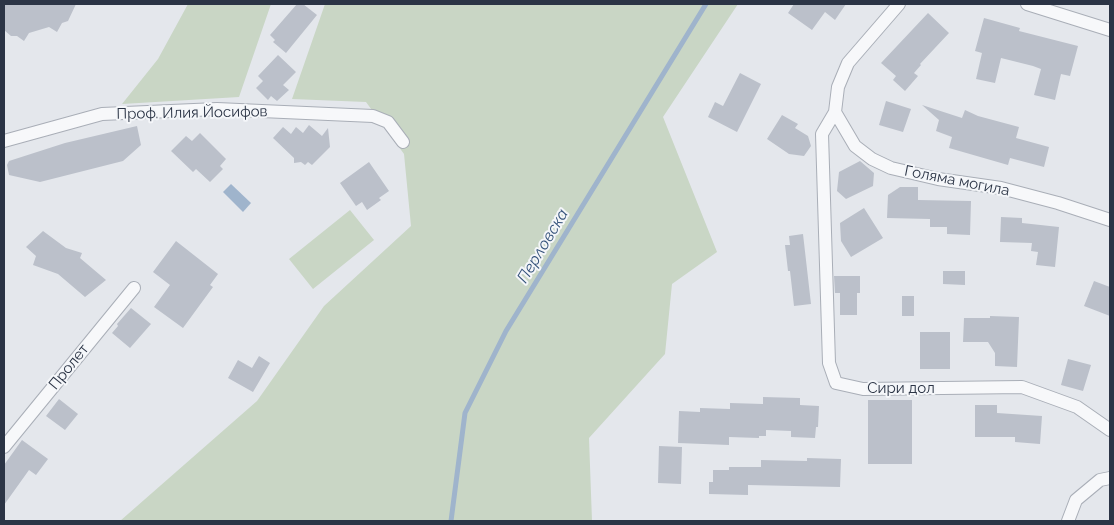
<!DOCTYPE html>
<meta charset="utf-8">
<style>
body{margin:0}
#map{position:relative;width:1114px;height:525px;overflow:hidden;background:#e4e7ec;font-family:Raleway,sans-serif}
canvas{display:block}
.frame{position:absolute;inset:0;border:5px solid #2b3445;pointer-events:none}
</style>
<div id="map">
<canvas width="1114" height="525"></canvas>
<div class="frame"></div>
</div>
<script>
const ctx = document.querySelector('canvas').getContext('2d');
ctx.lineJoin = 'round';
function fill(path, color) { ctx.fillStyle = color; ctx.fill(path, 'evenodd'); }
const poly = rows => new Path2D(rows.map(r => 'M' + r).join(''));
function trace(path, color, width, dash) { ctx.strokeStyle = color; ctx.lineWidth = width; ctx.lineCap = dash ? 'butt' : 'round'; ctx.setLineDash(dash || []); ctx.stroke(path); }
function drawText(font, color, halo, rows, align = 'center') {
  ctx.font = font + ' Raleway,sans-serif'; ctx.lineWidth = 4; ctx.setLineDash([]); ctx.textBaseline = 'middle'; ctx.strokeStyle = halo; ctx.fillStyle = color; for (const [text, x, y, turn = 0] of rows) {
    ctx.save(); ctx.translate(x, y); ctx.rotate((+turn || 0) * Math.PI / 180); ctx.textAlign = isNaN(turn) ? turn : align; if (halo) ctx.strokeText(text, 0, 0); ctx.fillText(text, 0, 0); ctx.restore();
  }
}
const green = poly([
 [188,4,271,4,239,97,122,104,158,59],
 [325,4,738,4,663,117,717,252,672,284,665,354,589,438,592,521,120,521,257,401,324,306,411,226,404,154,366,102,292,99],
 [350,210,374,240,313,289,289,259]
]);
const water = poly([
 [231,184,251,203,243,212,223,192]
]);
const stream = poly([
 [451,521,465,413,506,331,706,4]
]);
const building = poly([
 [4,4,76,4,68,21,62,23,57,32,49,27,29,33,24,41,17,36,11,36,4,30],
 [297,4,303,4,317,15,286,53,273,42,275,40,270,35],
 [794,4,846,4,835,20,825,12,812,30,788,13],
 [928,13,949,33,920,64,921,65,914,73,918,76,905,91,893,80,896,76,881,63],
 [984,18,1020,28,1019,31,1078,46,1070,76,1061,74,1055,100,1034,95,1041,69,1033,66,1001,58,995,83,976,79,982,53,975,51],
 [278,55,296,72,283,85,289,90,277,101,271,96,268,100,256,88,263,81,258,76],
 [740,73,761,84,737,132,708,117,715,102,723,106],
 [886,101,911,109,903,132,879,125],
 [922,105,962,118,965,110,978,116,1019,127,1016,138,1049,147,1044,167,1010,158,1008,165,949,148,952,137,936,131,939,120],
 [782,115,798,124,795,128,808,136,811,146,804,156,789,154,767,139],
 [309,125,322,136,328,128,330,147,312,165,308,162,305,165,301,162,294,163,294,158,273,138,283,127,291,134,296,127,303,133],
 [137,126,141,145,123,161,40,182,9,175,7,165,9,161,65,143],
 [200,133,226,159,220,166,223,169,210,182,196,169,193,172,171,151,186,136,192,141],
 [860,161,874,173,873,186,846,199,837,191,839,172],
 [369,162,389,191,379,198,381,200,367,210,362,202,356,206,340,183],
 [900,187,918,187,918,200,971,201,970,235,947,234,947,227,930,227,930,219,887,218,888,195],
 [864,208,883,238,851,257,841,241,840,223],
 [1001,217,1022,218,1022,223,1059,227,1055,267,1036,265,1038,252,1031,251,1032,243,1000,242],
 [43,231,66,248,82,253,80,258,106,280,85,297,58,274,33,265,36,256,26,247],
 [803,234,811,304,794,306,790,271,788,271,785,245,790,245,789,236],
 [176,241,218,274,210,285,213,287,183,328,154,307,170,285,153,272],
 [943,271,965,271,965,285,943,284],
 [834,276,860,276,860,293,857,293,857,315,840,315,840,293,835,293],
 [1094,281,1110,287,1110,316,1084,306],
 [902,296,914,296,914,316,902,316],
 [131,308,151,324,130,348,112,333,118,326,117,324],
 [990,316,1019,317,1017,367,995,366,995,353,988,342,963,342,964,318,990,318],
 [920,332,950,332,950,369,920,369],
 [259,356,270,363,253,392,228,378,238,360,252,368],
 [1068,359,1091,365,1083,391,1061,385],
 [763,397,800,398,800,405,819,406,818,427,816,427,815,438,791,437,791,431,766,430,766,436,759,436,759,438,729,437,729,445,678,443,679,411,700,412,700,408,730,409,730,403,763,404],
 [59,399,78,414,65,430,46,416],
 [868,400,912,400,912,464,868,464],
 [975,405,997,405,997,413,1042,416,1040,444,1015,442,1015,437,975,437],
 [22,440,48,459,36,475,29,470,4,505,4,465],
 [659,446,682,447,681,484,658,483],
 [807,458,841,459,840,487,748,485,748,495,709,494,709,482,713,482,713,470,729,470,729,467,761,467,761,460,807,461]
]);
const minor = poly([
 [899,4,848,63,838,87,835,112,855,146,872,159,891,168,938,179,1001,188,1058,203,1110,220],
 [1027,4,1110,30],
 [835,112,822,134,829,363,836,383,863,389,1022,387,1077,407,1110,430],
 [4,141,102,114,217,109,373,116,388,122,403,142],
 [4,447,134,288],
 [1068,521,1076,500,1100,480,1110,478]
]);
const streetNames = [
 ["Проф. Илия Йосифов",192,113,-1],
 ["Голяма могила",957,181,11],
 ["Пролет",69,367,-51],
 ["Сири дол",901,388]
];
const waterNames = [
 ["Перловска",543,246,-59]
];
fill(green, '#c9d6c5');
fill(water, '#9fb4cc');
trace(stream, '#9fb4cc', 5);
fill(building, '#bbc0ca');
trace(minor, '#a9aeb7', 14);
trace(minor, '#f7f8fa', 12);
drawText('15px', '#2b3445', '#f4f6f9', streetNames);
drawText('italic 16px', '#34527a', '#f4f6f9', waterNames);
</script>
